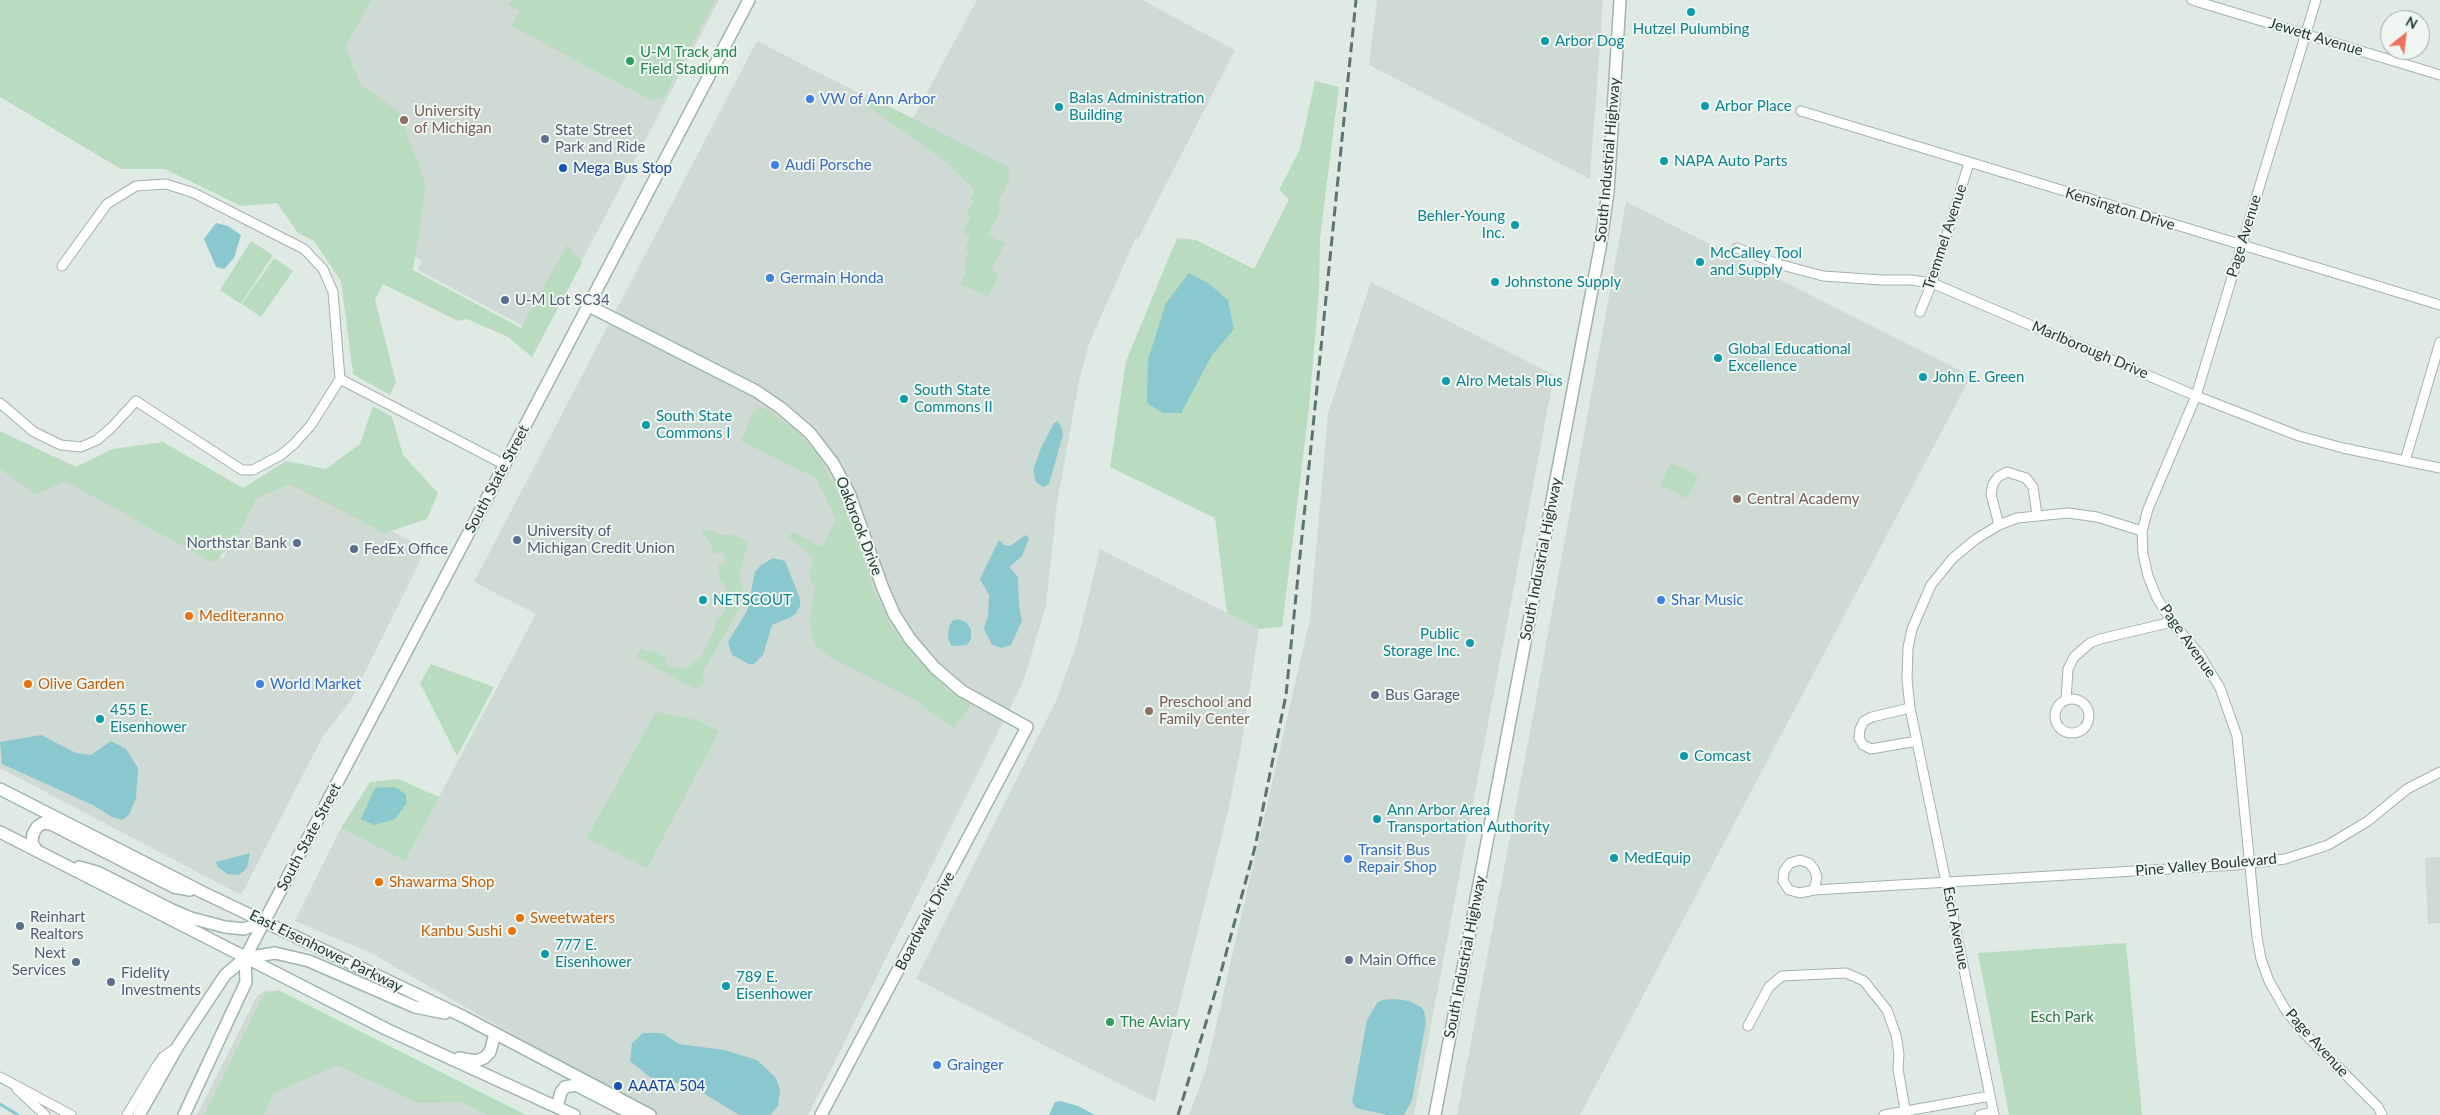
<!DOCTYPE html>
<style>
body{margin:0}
#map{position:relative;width:2440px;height:1115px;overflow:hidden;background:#e0eae5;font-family:Lato,sans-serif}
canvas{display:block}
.north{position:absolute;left:2380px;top:10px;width:50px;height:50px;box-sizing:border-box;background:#f0f7f3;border:1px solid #9daba5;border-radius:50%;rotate:29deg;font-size:14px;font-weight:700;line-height:20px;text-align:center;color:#213a31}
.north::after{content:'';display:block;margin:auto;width:18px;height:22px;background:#ed745b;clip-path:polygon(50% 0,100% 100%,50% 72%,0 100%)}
</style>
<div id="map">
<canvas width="2440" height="1115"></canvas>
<div class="north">N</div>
</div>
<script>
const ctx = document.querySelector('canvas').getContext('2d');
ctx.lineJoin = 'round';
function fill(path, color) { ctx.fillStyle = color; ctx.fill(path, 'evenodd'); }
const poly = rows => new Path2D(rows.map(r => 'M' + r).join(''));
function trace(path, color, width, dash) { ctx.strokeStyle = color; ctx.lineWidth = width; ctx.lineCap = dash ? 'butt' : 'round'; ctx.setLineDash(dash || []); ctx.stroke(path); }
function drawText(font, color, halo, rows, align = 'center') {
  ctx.font = font + ' Lato,sans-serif'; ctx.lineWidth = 4; ctx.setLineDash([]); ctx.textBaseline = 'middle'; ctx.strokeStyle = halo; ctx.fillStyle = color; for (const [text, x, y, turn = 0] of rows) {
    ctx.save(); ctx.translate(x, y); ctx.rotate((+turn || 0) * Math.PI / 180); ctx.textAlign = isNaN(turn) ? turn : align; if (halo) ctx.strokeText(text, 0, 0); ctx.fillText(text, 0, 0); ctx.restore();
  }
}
const built = poly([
 [20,0,719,0,542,336,418,270,422,261,345,218,0,40],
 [977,0,1142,0,1235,50,1138,239,1136,237,1089,344,1080,376,1057,503,1046,606,1023,682,808,1115,653,1115,371,953,295,921,341,828,405,861,536,614,474,582,757,41,912,120],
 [1377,0,1603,0,1590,179,1369,65],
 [1626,202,1971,376,1580,1115,1457,1115,1531,727],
 [1371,282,1554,375,1414,1115,1189,1115,1206,1069,1310,619,1328,413],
 [0,441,223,559,254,497,262,488,296,482,426,549,351,700,322,738,241,895,0,768],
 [1100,549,1259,629,1241,747,1229,807,1155,1102,916,979,1056,701,1078,640],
 [2440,857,2440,923,2428,924,2425,858],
 [267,990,279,992,521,1115,197,1115,257,996]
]);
const green = poly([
 [0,0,372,0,345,46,360,84,399,112,426,186,413,270,521,328,567,245,582,263,532,357,508,337,467,319,458,321,383,284,375,300,396,382,390,395,353,374,341,281,314,241,298,233,277,203,241,206,165,169,121,169,0,97],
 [511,0,715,0,664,97,651,100,511,26,520,11,508,4],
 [1315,81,1339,87,1320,239,1319,292,1309,408,1282,627,1259,629,1227,613,1215,518,1110,467,1126,361,1177,238,1196,240,1254,269,1289,199,1279,190,1300,149],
 [865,94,1008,167,1010,179,997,204,1002,207,988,235,1005,243,991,270,999,274,988,297,961,284,966,273,965,260,970,252,965,249,970,236,963,232,971,217,967,214,974,201,970,199,975,191,948,163,869,107],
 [251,241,273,255,241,304,220,290],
 [274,258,293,271,261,317,242,304],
 [373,406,392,417,403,455,438,493,427,519,385,533,289,484,256,499,235,541,214,563,65,481,36,494,0,469,0,431,76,467,113,449,163,442,243,488,286,461,326,469,360,444],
 [761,406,797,431,820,458,849,514,874,591,892,628,915,657,948,690,971,704,954,728,915,700,831,658,815,645,809,623,815,589,809,575,814,558,788,537,793,532,822,547,836,520,816,478,741,441,753,413],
 [1671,463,1698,476,1687,498,1660,485],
 [702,530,710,530,721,535,733,535,748,541,739,575,743,591,742,604,702,673,705,682,696,689,636,657,641,648,650,653,652,650,665,657,667,664,672,667,686,669,701,657,717,624,716,620,723,614,727,605,728,596,726,587,719,578,718,565,726,562,723,552,714,555,709,539,704,536],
 [431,664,494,687,457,756,420,683],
 [656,712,696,720,719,731,647,868,587,838],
 [398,779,439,797,405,861,341,828,370,782],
 [2126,943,2142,1115,2009,1115,1978,953],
 [278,990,526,1115,487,1115,461,1102,418,1103,337,1065,274,1093,263,1115,204,1115,264,994]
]);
const water = poly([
 [216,223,228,226,241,235,234,258,224,269,216,267,204,239],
 [1189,273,1208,283,1228,300,1234,329,1212,355,1181,413,1163,413,1147,403,1148,360,1166,303],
 [1057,421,1061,426,1063,435,1049,484,1043,487,1036,482,1033,470,1041,448,1054,423],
 [1026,535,1029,538,1022,556,1009,567,1018,577,1019,605,1022,621,1011,645,1002,648,992,645,984,629,988,616,989,595,980,579,999,540,1004,545,1010,546],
 [773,558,785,561,800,599,800,606,796,613,791,617,772,625,763,655,754,664,749,664,732,655,728,642,747,611,755,572,760,566],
 [958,619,967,623,971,630,971,639,967,645,952,646,948,639,949,627,952,621],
 [41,735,76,753,91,755,111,741,126,749,138,768,136,798,129,815,122,820,112,817,93,805,2,764,0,742],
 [394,787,406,794,407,803,395,819,374,825,361,819,375,788],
 [250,853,247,868,239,875,227,874,218,867,216,862],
 [1395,999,1409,1001,1421,1007,1424,1011,1426,1022,1412,1100,1404,1115,1387,1115,1356,1108,1352,1102,1367,1020,1377,1003,1382,1000],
 [643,1033,662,1033,679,1044,724,1050,757,1060,776,1078,780,1091,778,1106,770,1115,739,1115,692,1086,651,1078,630,1061,632,1043],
 [1061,1101,1078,1106,1095,1115,1049,1115,1055,1102]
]);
const stream = poly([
 [0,1104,18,1115]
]);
const street = poly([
 [2192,0,2440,75],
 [2316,0,2196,396,2148,509,2142,531,2143,554,2148,576,2157,598,2172,622,2200,655,2220,688,2237,736,2257,937,2261,959,2269,981,2285,1009,2303,1032,2378,1107,2382,1115],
 [1801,111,2440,305],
 [1737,248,1778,264,1823,276,1882,280,1911,280,1932,283,2196,396,2299,436,2343,448,2440,468],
 [1920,312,1932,283,1969,163],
 [340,379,505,465],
 [0,403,34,432,61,445,81,447,97,440,111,428,136,401,242,470,253,470,281,455,294,444,311,425,340,379,333,292,323,269,304,249,194,193,166,184,136,186,107,204,62,266],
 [2405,461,2440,342],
 [1999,525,1991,494,1993,484,1998,477,2007,472,2026,478,2033,487,2037,515],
 '2055 716a17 17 0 1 1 34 0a17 17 0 1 1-34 0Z',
 [2066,700,2068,669,2074,657,2090,643,2100,639,2172,622],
 [1910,708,1872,717,1864,721,1860,729,1859,738,1863,745,1871,749,1917,741],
 [1814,890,1817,877,1814,869,1809,863,1800,860,1790,863,1784,871,1783,881,1789,890,1800,893,1814,890,2236,865,2285,859,2328,845,2368,821,2407,789,2440,772],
 [1748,1026,1769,987,1782,976,1846,973,1864,981,1887,1010,1896,1035,1899,1054,1898,1069,1906,1115],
 [0,1077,71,1115],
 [17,1089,45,1115],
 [127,1115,156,1067,163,1057,176,1048],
 [1884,1115,1990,1096],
 [1980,1115,1993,1112],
 [1994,1115,1910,708,1907,679,1908,648,1912,629,1931,585,1953,558,1976,539,1999,525,2017,518,2068,513,2097,517,2142,531]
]);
const secondary = poly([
 [589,306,756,391,781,408,810,433,833,463,849,493,882,586,894,614,910,639,935,668,962,691,1027,727,821,1115],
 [0,789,204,893,464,1017,650,1115],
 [0,832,386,1029,574,1115],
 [37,851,32,843,33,834,37,827,43,823,51,824,174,887,190,890],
 [79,867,97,872,172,910,191,918,225,927,244,929,264,922],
 [245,958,275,953,309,961,415,1007,445,1013],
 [459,1058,476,1061,484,1058,490,1052,495,1034],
 [557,1107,561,1092,565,1087,576,1085,628,1112,642,1113],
 [139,1115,178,1046,225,975,245,958,749,0],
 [184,1115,246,982,245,958],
 [1435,1115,1600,248,1608,192,1620,0]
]);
const rail = poly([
 [1178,1115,1218,983,1255,847,1286,695,1356,0]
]);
const markers = [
 [1691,12,5,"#0f9aa8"],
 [1545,41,5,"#0f9aa8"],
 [630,61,5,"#2e9e5b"],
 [810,99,5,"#3f7fe0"],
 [1705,106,5,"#0f9aa8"],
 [1059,107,5,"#0f9aa8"],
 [404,120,5,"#8d6e63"],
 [545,139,5,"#5c6f8a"],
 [1664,161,5,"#0f9aa8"],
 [775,165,5,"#3f7fe0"],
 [563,168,5,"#1a4fb4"],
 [1515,225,5,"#0f9aa8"],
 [1700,262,5,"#0f9aa8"],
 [770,278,5,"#3f7fe0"],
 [1495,282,5,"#0f9aa8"],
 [505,300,5,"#5c6f8a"],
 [1718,358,5,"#0f9aa8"],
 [1923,377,5,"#0f9aa8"],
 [1446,381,5,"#0f9aa8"],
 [904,399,5,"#0f9aa8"],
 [646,425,5,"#0f9aa8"],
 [1737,499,5,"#8d6e63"],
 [517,540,5,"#5c6f8a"],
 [297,543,5,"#5c6f8a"],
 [354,549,5,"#5c6f8a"],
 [703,600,5,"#0f9aa8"],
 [1661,600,5,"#3f7fe0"],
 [189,616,5,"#e8710a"],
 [1470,643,5,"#0f9aa8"],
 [28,684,5,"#e8710a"],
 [260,684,5,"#3f7fe0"],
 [1375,695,5,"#5c6f8a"],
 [1149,711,5,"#8d6e63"],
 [100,719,5,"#0f9aa8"],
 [1684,756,5,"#0f9aa8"],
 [1377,819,5,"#0f9aa8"],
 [1614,858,5,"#0f9aa8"],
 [1348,859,5,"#3f7fe0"],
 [379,882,5,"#e8710a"],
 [520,918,5,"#e8710a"],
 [20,926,5,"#5c6f8a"],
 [512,931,5,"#e8710a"],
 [545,954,5,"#0f9aa8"],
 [1349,960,5,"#5c6f8a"],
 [76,962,5,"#5c6f8a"],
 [111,982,5,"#5c6f8a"],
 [726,986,5,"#0f9aa8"],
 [1110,1022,5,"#2e9e5b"],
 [937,1065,5,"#3f7fe0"],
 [618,1086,5,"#1a4fb4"]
];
const cultureNames = [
 ["Hutzel Pulumbing",1691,29,"center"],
 ["Arbor Dog",1555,41],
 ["Balas Administration",1069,98],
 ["Building",1069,115],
 ["Arbor Place",1715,106],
 ["NAPA Auto Parts",1674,161],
 ["Behler-Young",1505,216,"right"],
 ["Inc.",1505,233,"right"],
 ["McCalley Tool",1710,253],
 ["and Supply",1710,270],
 ["Johnstone Supply",1505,282],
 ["Global Educational",1728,349],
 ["Excellence",1728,366],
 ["John E. Green",1933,377],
 ["Alro Metals Plus",1456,381],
 ["South State",914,390],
 ["Commons II",914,407],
 ["South State",656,416],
 ["Commons I",656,433],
 ["NETSCOUT",713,600],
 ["Public",1460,634,"right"],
 ["Storage Inc.",1460,651,"right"],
 ["455 E.",110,710],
 ["Eisenhower",110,727],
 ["Comcast",1694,756],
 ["Ann Arbor Area",1387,810],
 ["Transportation Authority",1387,827],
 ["MedEquip",1624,858],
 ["777 E.",555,945],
 ["Eisenhower",555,962],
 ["789 E.",736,977],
 ["Eisenhower",736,994]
];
const streetNames = [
 ["Jewett Avenue",2316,37,17],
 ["South Industrial Highway",1608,160,-85],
 ["Kensington Drive",2120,209,17],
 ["Page Avenue",2244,236,-73],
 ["Tremmel Avenue",1945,237,-72],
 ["Marlborough Drive",2090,350,23],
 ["South State Street",497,479,-62],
 ["Oakbrook Drive",859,526,69],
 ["South Industrial Highway",1541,559,-79],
 ["Page Avenue",2188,641,55],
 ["South State Street",309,837,-62],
 ["Pine Valley Boulevard",2206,865,-5],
 ["Boardwalk Drive",925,921,-62],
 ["Esch Avenue",1956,928,79],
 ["East Eisenhower Parkway",326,951,26],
 ["South Industrial Highway",1465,957,-79],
 ["Page Avenue",2317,1043,48]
];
const leisureNames = [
 ["U-M Track and",640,52],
 ["Field Stadium",640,69],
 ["The Aviary",1120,1022]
];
const shopNames = [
 ["VW of Ann Arbor",820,99],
 ["Audi Porsche",785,165],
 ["Germain Honda",780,278],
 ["Shar Music",1671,600],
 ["World Market",270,684],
 ["Transit Bus",1358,850],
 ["Repair Shop",1358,867],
 ["Grainger",947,1065]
];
const educationNames = [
 ["University",414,111],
 ["of Michigan",414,128],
 ["Central Academy",1747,499],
 ["Preschool and",1159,702],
 ["Family Center",1159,719]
];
const serviceNames = [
 ["State Street",555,130],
 ["Park and Ride",555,147],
 ["U-M Lot SC34",515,300],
 ["University of",527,531],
 ["Michigan Credit Union",527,548],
 ["Northstar Bank",287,543,"right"],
 ["FedEx Office",364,549],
 ["Bus Garage",1385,695],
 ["Reinhart",30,917],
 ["Realtors",30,934],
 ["Next",66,953,"right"],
 ["Services",66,970,"right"],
 ["Main Office",1359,960],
 ["Fidelity",121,973],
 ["Investments",121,990]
];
const transitNames = [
 ["Mega Bus Stop",573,168],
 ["AAATA 504",628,1086]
];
const foodNames = [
 ["Mediteranno",199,616],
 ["Olive Garden",38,684],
 ["Shawarma Shop",389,882],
 ["Sweetwaters",530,918],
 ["Kanbu Sushi",502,931,"right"]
];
const parkNames = [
 ["Esch Park",2062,1017]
];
fill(built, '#cedad3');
fill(green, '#b9dbbf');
fill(water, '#89c8ce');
trace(stream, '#89c8ce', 3);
trace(street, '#a3b2ab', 11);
trace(secondary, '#9fb5ac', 14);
trace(street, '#fff', 9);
trace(secondary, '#fff', 11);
trace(rail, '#5b756c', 3, [10, 5]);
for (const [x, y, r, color] of markers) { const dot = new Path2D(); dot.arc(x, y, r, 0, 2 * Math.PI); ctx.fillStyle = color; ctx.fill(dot); trace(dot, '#f0f7f3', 2); }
drawText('15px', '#0d838f', '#f0f7f3', cultureNames, 'left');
drawText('15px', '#213a31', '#f0f7f3', streetNames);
drawText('15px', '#27864d', '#f0f7f3', leisureNames, 'left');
drawText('15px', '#366cbe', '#f0f7f3', shopNames, 'left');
drawText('15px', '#785e54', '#f0f7f3', educationNames, 'left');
drawText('15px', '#4e5e75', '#f0f7f3', serviceNames, 'left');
drawText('15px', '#164399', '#f0f7f3', transitNames, 'left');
drawText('15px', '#c56008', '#f0f7f3', foodNames, 'left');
drawText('15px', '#2d6f41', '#f0f7f3', parkNames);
</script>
